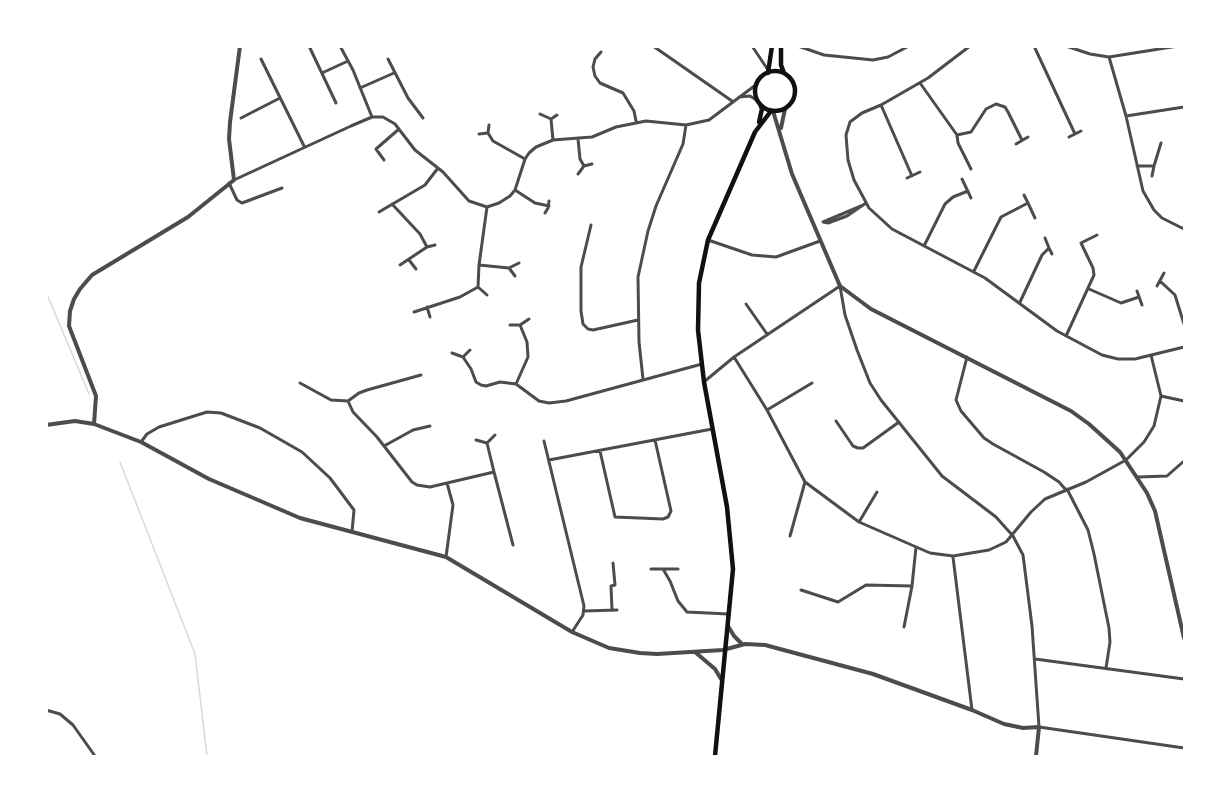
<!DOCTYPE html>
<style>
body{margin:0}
#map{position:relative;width:1231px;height:803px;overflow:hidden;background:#fff;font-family:Signika,sans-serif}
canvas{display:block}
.frame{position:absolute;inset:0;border:48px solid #fff;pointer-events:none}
</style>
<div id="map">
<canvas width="1231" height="803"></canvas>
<div class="frame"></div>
</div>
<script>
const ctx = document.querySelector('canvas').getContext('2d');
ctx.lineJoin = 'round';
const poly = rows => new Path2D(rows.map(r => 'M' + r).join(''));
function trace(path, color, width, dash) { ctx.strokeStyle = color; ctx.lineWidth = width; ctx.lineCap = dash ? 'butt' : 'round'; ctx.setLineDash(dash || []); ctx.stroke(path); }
const stream = poly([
 [46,292,89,394],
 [120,462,195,654,207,756]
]);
const minor = poly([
 [309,46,336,103],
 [340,46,353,70,372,117],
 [653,46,732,101],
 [752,46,768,70],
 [798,46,824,55,873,60,888,57,909,46],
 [970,46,928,78,881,105,862,113,850,122,846,135,848,160,854,180,869,208,892,229,985,278,1057,331,1102,355,1118,359,1135,359,1184,347],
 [1034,46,1075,134],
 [1066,46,1090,54,1109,57,1178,46],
 [601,52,595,59,593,67,595,76,600,83,623,93,634,111,636,121],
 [1109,57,1126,116,1143,191,1154,210,1162,218,1184,229],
 [261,59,304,146],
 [388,59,408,98,423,118],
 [322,73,348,61],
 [920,83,957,135,971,132,986,109,996,104,1005,107,1008,112,1022,140],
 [360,88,394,73],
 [739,97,750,96,758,101],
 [881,105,912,176],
 [540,114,551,119,553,140],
 [1126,116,1184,107],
 [241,118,280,98],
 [551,119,557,115],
 [488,133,493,141,525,159],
 [479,134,488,133,489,125],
 [957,135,958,143,971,169],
 [1069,137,1081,131],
 [578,139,580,159,584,166,592,164],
 [1016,144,1028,137],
 [384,160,376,149,399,129],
 [1137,166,1154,166,1161,143],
 [578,174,584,166],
 [1152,176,1154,166],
 [907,178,920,172],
 [962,179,971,198],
 [234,180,351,126,372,117,383,117,395,124,415,150,443,172,469,201,487,207,499,203,510,196,515,190,525,159,529,153,536,147,553,140,592,137,616,127,646,121,686,125],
 [229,183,237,200,242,203,282,188],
 [515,190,535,203,549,206],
 [1024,195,1028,203],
 [392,204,420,234,427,247,435,245],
 [861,206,823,222,828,223,847,216,866,203],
 [379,212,425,185,438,168],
 [545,213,548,208,549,201],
 [591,225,581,267,581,311,583,324,588,329,593,330,638,320],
 [708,240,752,255,776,257,820,241],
 [924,246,945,204,953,197,968,191],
 [1049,248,1052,254],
 [409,260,416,269],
 [400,265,427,247],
 [479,265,509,268,519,263],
 [509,268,515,276],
 [974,271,1001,217,1028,203,1035,218],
 [1160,281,1175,295,1184,324],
 [1157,286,1164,273],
 [478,287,487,295],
 [1089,289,1121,303,1139,297],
 [1137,291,1142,305],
 [1020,302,1042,255,1049,248,1045,238],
 [746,304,767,334],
 [427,307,430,317],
 [414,312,460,297,478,287,479,265,487,207],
 [510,325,520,325,527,342,528,357,516,384],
 [520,325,529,319],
 [1066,336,1094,275,1093,268,1081,243,1097,235],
 [452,353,463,357,471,369,476,382,481,385,486,386,500,382,516,384,539,401,549,403,566,401,702,364],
 [463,357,470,350],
 [734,357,767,410,805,482,859,522,930,553,953,556,989,550,1006,542,1031,512,1045,499,1086,482,1126,460,1144,442,1154,426,1161,396,1151,355],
 [967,357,956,400,961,411,984,438,993,444,1044,472,1059,482,1066,490],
 [643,379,639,342,638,277,648,231,656,206,683,144,686,125,709,120,757,84],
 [705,381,734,357,840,286,845,315,857,350,870,383,881,400,942,476,996,517,1013,536,1023,555,1032,626,1039,727,1184,748],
 [300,383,331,400,348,401],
 [1161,396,1184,401],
 [348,401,353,412,377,437,412,482,417,485,430,487,447,483],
 [348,401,359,393,367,390,421,375],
 [767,410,812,383],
 [836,421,853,446,858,448,863,448,899,422],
 [544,441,584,606,583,615,572,632],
 [141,442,147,434,159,427,207,412,221,413,260,428,302,452,330,478,354,510,352,532],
 [487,443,495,435],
 [384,446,413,430,430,426],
 [600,451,615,517,663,519,668,517,671,511,655,440],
 [549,460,712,429],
 [494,472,513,545],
 [1138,477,1167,476,1184,461],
 [1067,489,1088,530,1094,554,1109,628,1110,642,1106,668],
 [859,522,877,492],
 [790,536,805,482],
 [446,557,453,505,447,483,494,472,487,443,476,440],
 [953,557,972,710],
 [651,569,663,569,670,581,678,601,687,612,728,614],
 [663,569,678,569],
 [801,590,838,602,866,585,912,586],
 [612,610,611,586,615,585,613,563],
 [584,611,617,610],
 [904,627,912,586,916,547],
 [1035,659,1184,679],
 [46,710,60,714,73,725,95,756]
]);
const tertiary = poly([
 [773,111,792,174,840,286,871,309,1071,411,1089,424,1120,452,1147,493,1155,511,1184,638],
 [781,128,785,109],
 [94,424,96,396,69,326,70,311,74,299,80,289,92,275,188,217,234,180,229,139,230,122,240,46],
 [46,425,75,421,94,424,141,442,209,479,300,518,446,557,572,632,609,648,640,653,657,654,723,650,745,644,765,645,873,674,972,710,1004,724,1023,728,1039,727,1036,756],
 [728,626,734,636,742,644],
 [695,652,715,669,721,679]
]);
const secondary = poly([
 [781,46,781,65,784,73],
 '755 91a20 20 0 1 1 40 0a20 20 0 1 1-40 0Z',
 [768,73,772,46],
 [759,122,762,109,760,104],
 [715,756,733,569,727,507,704,382,698,330,699,283,708,240,755,132,771,111]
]);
trace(stream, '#d9d9d9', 1.5);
trace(minor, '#4c4c4c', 3);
trace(tertiary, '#4c4c4c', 4);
trace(secondary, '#111', 4.5);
</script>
